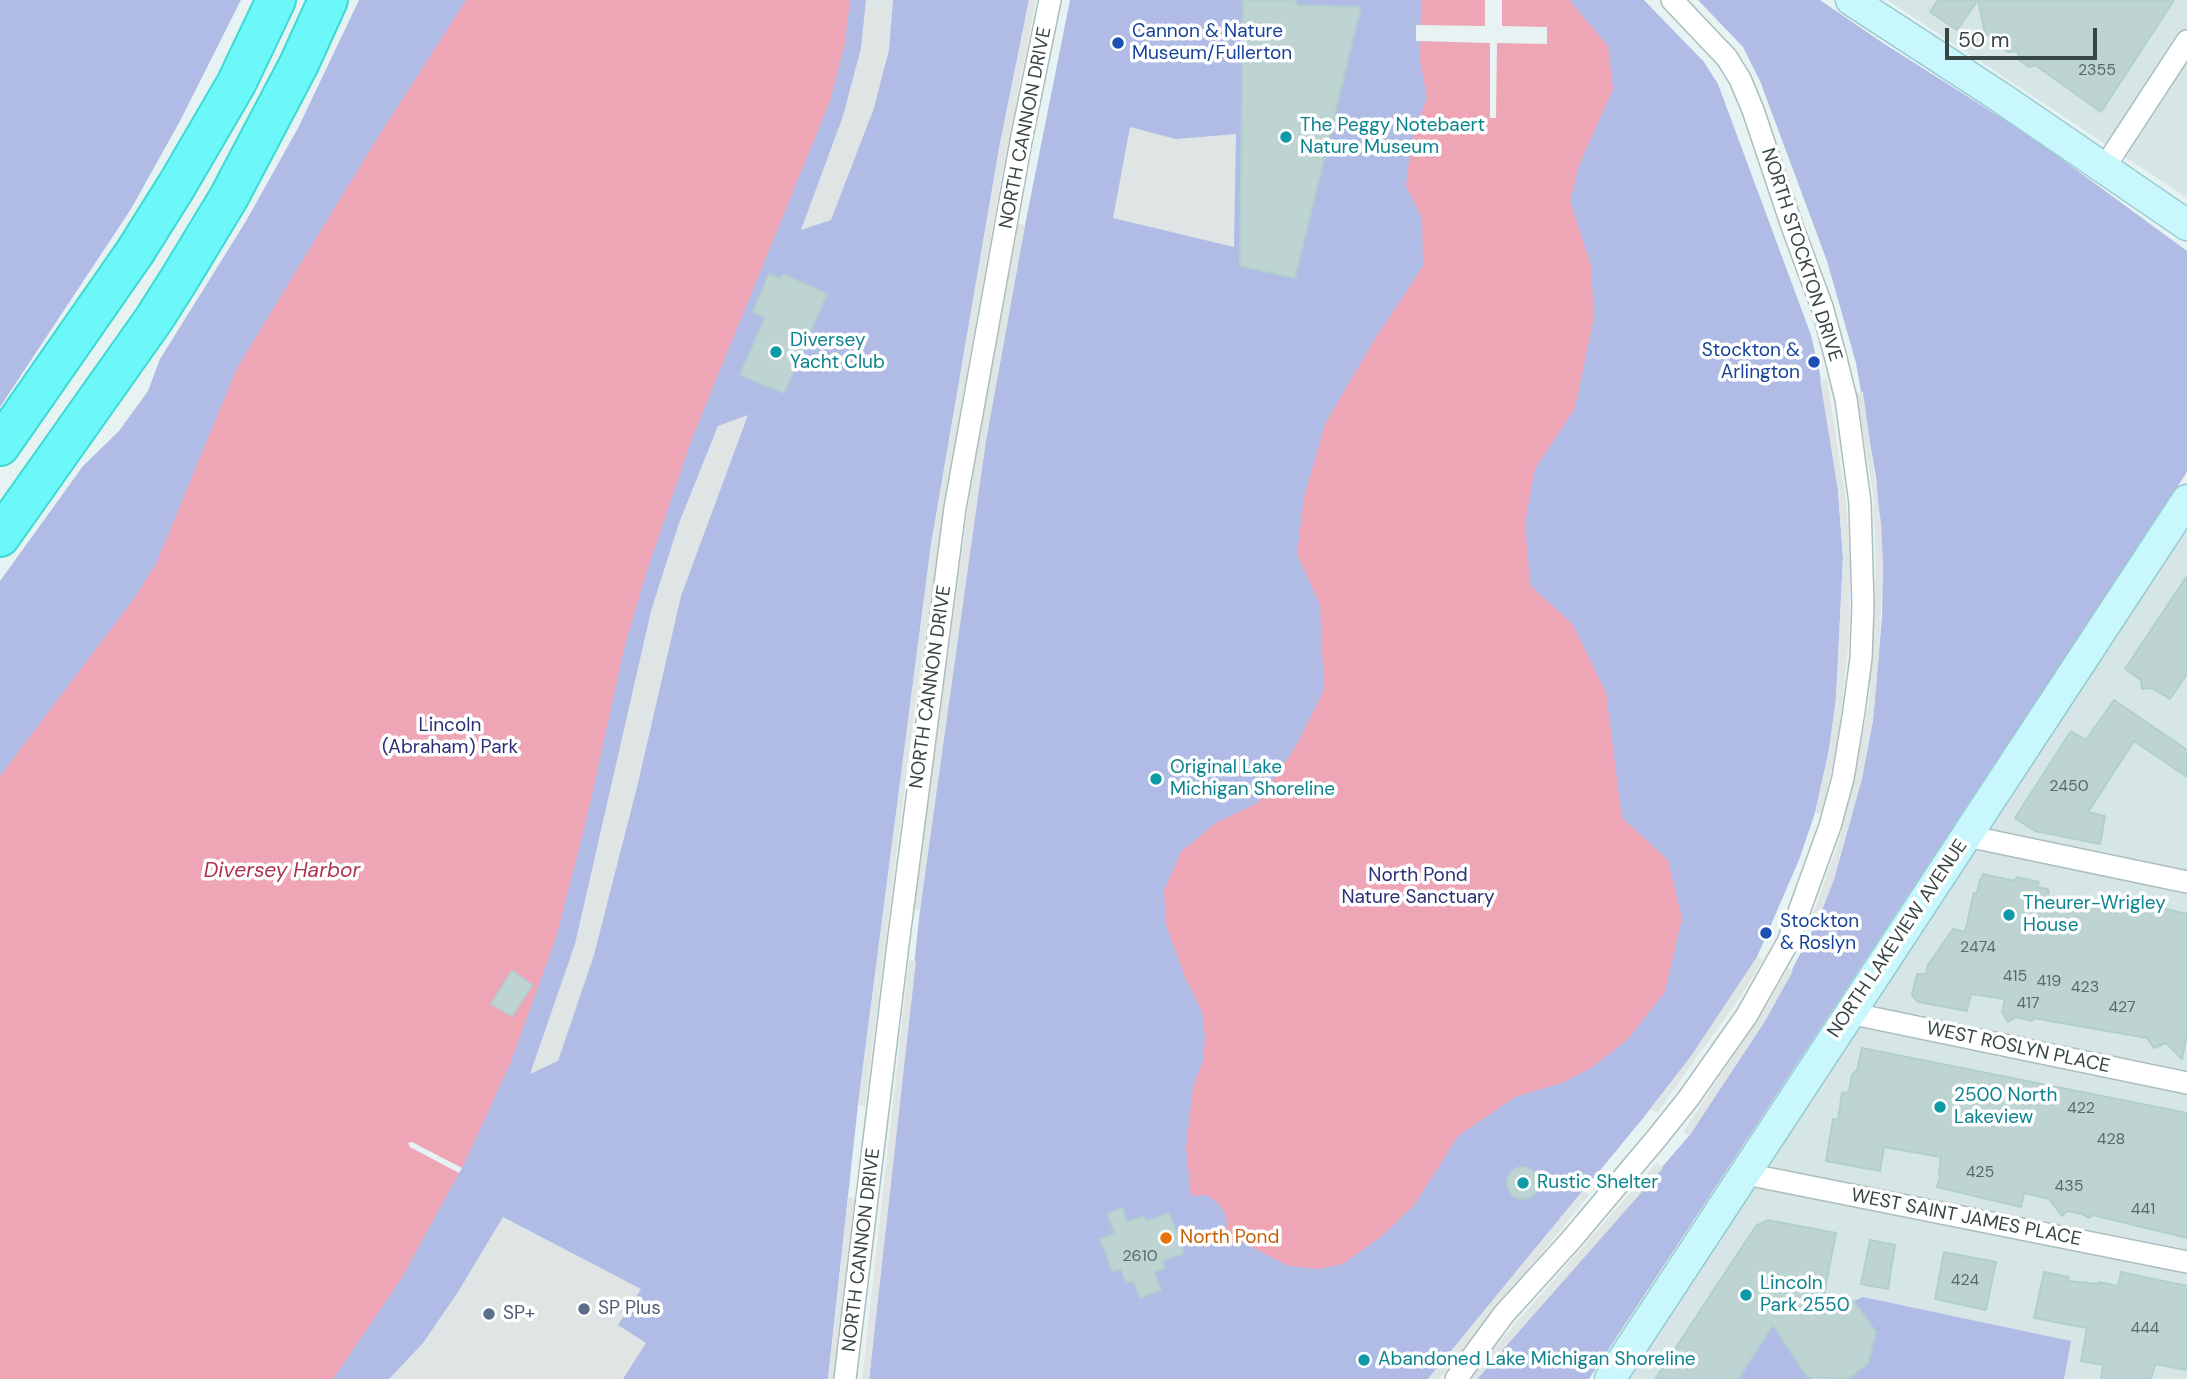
<!DOCTYPE html>
<style>
body{margin:0}
#map{position:relative;width:2187px;height:1379px;overflow:hidden;background:#e7f3f3;font-family:"DM Sans",sans-serif}
canvas{display:block}
.scale{position:absolute;left:1945px;top:28px;width:152px;height:32px;box-sizing:border-box;border:4px solid #364645;border-top:0;padding-left:9px;font-size:21px;line-height:24px;white-space:nowrap;color:#364645;-webkit-text-stroke:5px #fff;paint-order:stroke}
</style>
<div id="map">
<canvas width="2187" height="1379"></canvas>
<div class="scale">50 m</div>
</div>
<script>
const ctx = document.querySelector('canvas').getContext('2d');
ctx.lineJoin = 'round';
function fill(path, color) { ctx.fillStyle = color; ctx.fill(path, 'evenodd'); }
const poly = rows => new Path2D(rows.map(r => 'M' + r).join(''));
function trace(path, color, width, dash) { ctx.strokeStyle = color; ctx.lineWidth = width; ctx.lineCap = dash ? 'butt' : 'round'; ctx.setLineDash(dash || []); ctx.stroke(path); }
function drawText(font, color, halo, rows, align = 'center') {
  ctx.font = font + ' "DM Sans",sans-serif'; ctx.lineWidth = 7; ctx.setLineDash([]); ctx.textBaseline = 'middle'; ctx.strokeStyle = halo; ctx.fillStyle = color; for (const [text, x, y, turn = 0] of rows) {
    ctx.save(); ctx.translate(x, y); ctx.rotate((+turn || 0) * Math.PI / 180); ctx.textAlign = isNaN(turn) ? turn : align; if (halo) ctx.strokeText(text, 0, 0); ctx.fillText(text, 0, 0); ctx.restore();
  }
}
const residential = poly([
 [1887,0,2187,0,2187,198],
 [2187,523,2187,1379,1629,1379]
]);
const green = poly([
 [0,0,241,0,180,121,131,209,0,407],
 [359,0,1029,0,999,149,931,545,858,1105,828,1379,0,1379,0,581,83,466,119,431,148,391,160,359,246,221,298,128],
 [1070,0,1644,0,1704,62,1718,84,1811,335,1820,374,1838,490,1843,558,1836,699,1829,750,1815,813,1799,860,1757,957,1692,1055,1644,1117,1428,1379,869,1379,920,910,960,616,986,440,1025,225],
 [1698,0,1820,0,1883,43,2033,138,2187,251,2187,472,1589,1379,1477,1379,1689,1136,1765,1021,1818,920,1834,879,1862,778,1873,720,1882,617,1883,563,1876,477,1856,363,1827,261,1760,81,1743,47],
 [1863,1297,2071,1341,2064,1379,1847,1379,1868,1364,1876,1332,1854,1301],
 [1788,1303,1790,1318,1784,1343,1807,1377,1815,1379,1739,1379]
]);
const parking = poly([
 [866,0,893,0,889,50,874,108,831,220,801,230,843,116,861,48],
 [1029,0,1036,0,1004,163,950,469,914,712,865,1106,858,1105,931,545,999,149],
 [1130,127,1176,139,1236,134,1234,247,1113,218],
 [1018,224,1025,225,986,440,920,910,913,910,973,472],
 [1827,379,1846,502,1850,558,1849,636,1843,698,1835,756,1821,814,1815,813,1829,750,1836,699,1843,558,1838,490,1820,380],
 [1863,392,1881,523,1883,563,1879,654,1873,720,1862,778,1834,879,1818,920,1812,917,1840,838,1869,703,1876,575,1873,493,1856,393],
 [748,415,681,596,639,779,594,955,558,1061,530,1074,575,944,651,611,679,523,718,426],
 [1757,957,1763,960,1739,999,1656,1114,1650,1109,1692,1055],
 [909,960,916,961,869,1379,862,1379],
 [1788,968,1793,971,1765,1021,1689,1136,1683,1132,1767,1006],
 [1657,1162,1663,1168,1477,1379,1470,1379,1489,1354],
 [1583,1190,1589,1195,1439,1379,1428,1379],
 [848,1197,855,1198,834,1379,828,1379],
 [503,1217,641,1289,618,1325,646,1343,623,1379,389,1379,423,1343,458,1292]
]);
const water = poly([
 [466,0,850,0,845,43,830,101,691,441,646,574,625,645,588,813,557,935,510,1064,465,1162,401,1279,333,1379,0,1379,0,776,133,600,156,564,237,368,373,145],
 [1421,0,1569,0,1608,46,1613,89,1578,168,1570,201,1591,266,1594,317,1575,408,1535,469,1525,523,1530,585,1573,625,1606,693,1622,818,1668,860,1682,918,1665,992,1627,1040,1591,1068,1562,1083,1515,1097,1458,1136,1415,1204,1383,1235,1343,1264,1319,1269,1288,1266,1244,1243,1224,1241,1227,1222,1224,1211,1217,1202,1206,1195,1191,1196,1186,1148,1193,1087,1203,1060,1205,1038,1202,1012,1185,977,1166,925,1164,891,1181,852,1217,822,1258,803,1296,746,1324,690,1320,605,1297,554,1304,498,1325,424,1373,342,1423,266,1422,218,1406,186,1411,143,1427,97,1420,61]
]);
const pier = poly([
 [1485,0,1502,0,1502,26,1547,27,1547,44,1497,43,1496,118,1490,118,1490,43,1416,41,1416,25,1485,26],
 [412,1142,462,1168,459,1173,410,1147,408,1143]
]);
const building = poly([
 [1243,0,1296,0,1296,5,1361,7,1295,278,1240,266,1243,0],
 [1938,0,2174,0,2101,112,2035,65,2029,67,2019,60,2018,51,2008,52,1998,45,1997,40,1985,33,1978,0,1957,30,1930,12,1938,0],
 [769,274,781,279,783,274,827,294,784,393,740,375,765,317,753,312,769,274],
 [2187,576,2187,674,2170,699,2152,688,2142,689,2141,680,2125,669,2187,576],
 [2114,700,2187,750,2187,777,2134,741,2088,812,2105,816,2100,844,2035,831,2015,818,2071,731,2086,740,2114,700],
 [1983,874,2015,881,2017,877,2039,882,2037,887,2048,889,2049,896,2099,906,2101,893,2187,914,2187,1034,2182,1059,2166,1043,2154,1048,2147,1038,2033,1018,2032,1021,2015,1017,2008,1022,2002,1012,2005,999,1971,994,1967,1011,1918,1002,1912,995,1917,974,1926,974,1928,965,1953,929,1965,932,1974,893,1977,893,1980,879,1982,879,1983,874],
 [512,971,532,985,512,1016,491,1004,512,971],
 [1862,1048,2187,1113,2187,1238,2093,1215,2089,1218,2082,1214,2067,1211,2062,1216,2049,1199,2024,1193,2021,1207,1937,1187,1940,1176,1939,1172,1941,1157,1884,1147,1880,1171,1826,1161,1833,1119,1838,1120,1842,1093,1849,1092,1852,1075,1857,1070,1862,1048],
 '1507 1183a16 16 0 1 1 32 0a16 16 0 1 1-32 0Z',
 [1122,1208,1127,1222,1144,1216,1146,1221,1169,1213,1184,1253,1162,1261,1165,1268,1154,1272,1161,1290,1140,1298,1133,1281,1126,1283,1121,1269,1113,1272,1100,1239,1115,1233,1107,1214,1122,1208],
 [1768,1220,1836,1233,1824,1294,1854,1301,1876,1332,1868,1364,1847,1379,1807,1377,1773,1325,1738,1379,1655,1379,1756,1226,1768,1220],
 [1870,1240,1895,1245,1888,1289,1861,1284,1870,1240],
 [1944,1252,1996,1262,1986,1310,1935,1299,1944,1252],
 [2044,1272,2069,1277,2068,1281,2098,1284,2099,1282,2118,1286,2121,1272,2187,1286,2187,1370,2155,1364,2151,1379,2101,1379,2103,1365,2081,1361,2087,1328,2034,1318,2044,1272]
]);
const street = poly([
 [2104,168,2187,41],
 [1967,836,2187,882],
 [1849,1013,2187,1083],
 [1746,1174,2187,1262],
 [845,1379,898,944,955,508,1021,141,1050,0],
 [1456,1379,1504,1314,1571,1240,1656,1139,1688,1099,1747,1015,1788,942,1830,826,1843,778,1854,711,1861,658,1863,604,1860,503,1846,399,1834,351,1822,307,1792,226,1753,110,1740,79,1727,58,1672,0]
]);
const secondary = poly([
 [1851,0,2000,97,2187,225],
 [1610,1379,2187,500]
]);
const highway = poly([
 [0,446,135,252,177,185,236,84,276,0],
 [0,537,154,319,180,278,229,197,299,64,328,0]
]);
const markers = [
 [1118,43,7,"#1a4fb4"],
 [1286,137,7,"#0f9aa8"],
 [776,352,7,"#0f9aa8"],
 [1814,362,7,"#1a4fb4"],
 [1156,779,7,"#0f9aa8"],
 [2009,915,7,"#0f9aa8"],
 [1766,933,7,"#1a4fb4"],
 [1940,1107,7,"#0f9aa8"],
 [1523,1183,7,"#0f9aa8"],
 [1166,1238,7,"#e8710a"],
 [1746,1295,7,"#0f9aa8"],
 [584,1309,7,"#5c6f8a"],
 [489,1314,7,"#5c6f8a"],
 [1364,1360,7,"#0f9aa8"]
];
const numberNames = [
 ["2355",2097,71],
 ["2450",2069,787],
 ["2474",1978,948],
 ["415",2015,977],
 ["419",2049,982],
 ["423",2085,988],
 ["417",2028,1004],
 ["427",2122,1008],
 ["422",2081,1109],
 ["428",2111,1140],
 ["425",1980,1173],
 ["435",2069,1187],
 ["441",2143,1210],
 ["2610",1140,1257],
 ["424",1965,1281],
 ["444",2145,1329]
];
const transitNames = [
 ["Cannon & Nature",1132,32],
 ["Museum/Fullerton",1132,54],
 ["Stockton &",1800,351,"right"],
 ["Arlington",1800,373,"right"],
 ["Stockton",1780,922],
 ["& Roslyn",1780,944]
];
const cultureNames = [
 ["The Peggy Notebaert",1300,126],
 ["Nature Museum",1300,148],
 ["Diversey",790,341],
 ["Yacht Club",790,363],
 ["Original Lake",1170,768],
 ["Michigan Shoreline",1170,790],
 ["Theurer-Wrigley",2023,904],
 ["House",2023,926],
 ["2500 North",1954,1096],
 ["Lakeview",1954,1118],
 ["Rustic Shelter",1537,1183],
 ["Lincoln",1760,1284],
 ["Park 2550",1760,1306],
 ["Abandoned Lake Michigan Shoreline",1378,1360]
];
const streetNames = [
 ["NORTH CANNON DRIVE",1026,128,-79],
 ["NORTH STOCKTON DRIVE",1801,255,72],
 ["NORTH CANNON DRIVE",931,687,-82],
 ["NORTH LAKEVIEW AVENUE",1898,939,-56],
 ["WEST ROSLYN PLACE",2018,1048,12],
 ["WEST SAINT JAMES PLACE",1966,1218,11],
 ["NORTH CANNON DRIVE",862,1250,-83]
];
const parkNames = [
 ["Lincoln",450,726],
 ["(Abraham) Park",450,748],
 ["North Pond",1418,876],
 ["Nature Sanctuary",1418,898]
];
const foodNames = [
 ["North Pond",1180,1238]
];
const serviceNames = [
 ["SP Plus",598,1309],
 ["SP+",503,1314]
];
const waterNames = [
 ["Diversey Harbor",282,871]
];
fill(residential, '#d6e6e7');
fill(green, '#b1bce6');
fill(parking, '#dfe4e4');
fill(water, '#eea6b7');
fill(pier, '#e7f3f3');
fill(building, '#bdd4d3');
trace(building, '#b1cfce', 2);
trace(street, '#aabebe', 24);
trace(secondary, '#96cacf', 33);
trace(highway, '#3cd9d5', 42);
trace(street, '#fff', 21);
trace(secondary, '#c8f7fd', 30);
trace(highway, '#6cf8f9', 38);
for (const [x, y, r, color] of markers) { const dot = new Path2D(); dot.arc(x, y, r, 0, 2 * Math.PI); ctx.fillStyle = color; ctx.fill(dot); trace(dot, '#fff', 2.5); }
drawText('16px', '#586a68', null, numberNames);
drawText('19px', '#164399', '#fff', transitNames, 'left');
drawText('19px', '#0d838f', '#fff', cultureNames, 'left');
drawText('19px', '#364645', '#fff', streetNames);
drawText('19px', '#2b2e76', '#fff', parkNames);
drawText('19px', '#c56008', '#fff', foodNames, 'left');
drawText('19px', '#4e5e75', '#fff', serviceNames, 'left');
drawText('italic 21px', '#af3350', '#fff', waterNames);
</script>
